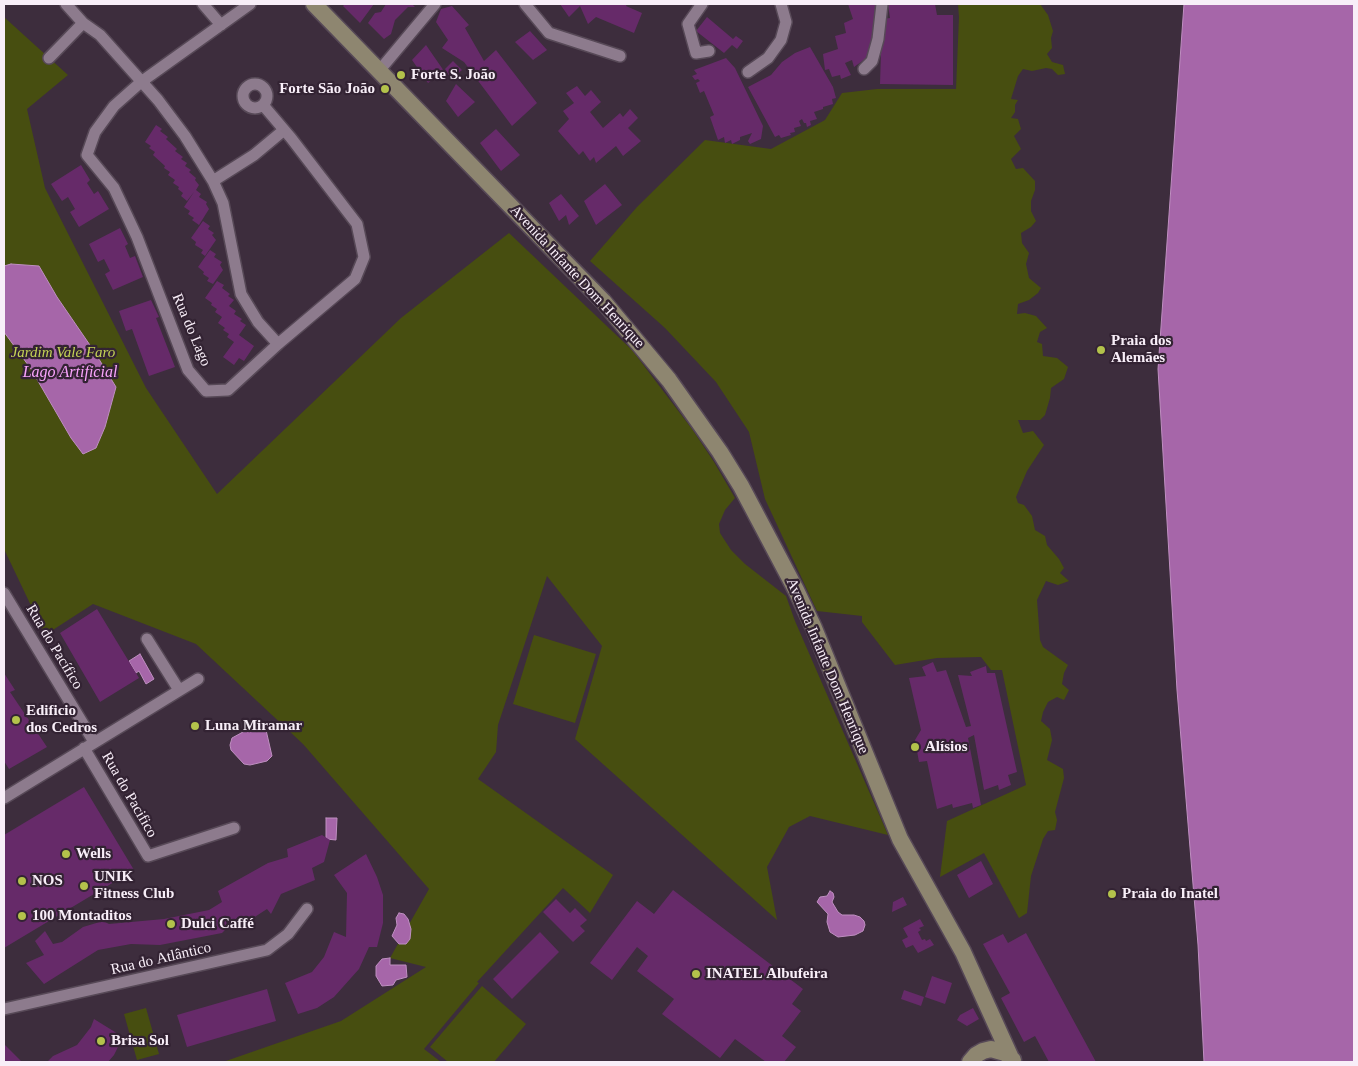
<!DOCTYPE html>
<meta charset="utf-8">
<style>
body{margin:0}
#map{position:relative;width:1358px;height:1066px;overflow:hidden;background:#3d2d3d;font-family:"Times New Roman",serif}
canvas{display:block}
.frame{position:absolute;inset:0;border:5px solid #f8eef8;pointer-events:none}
</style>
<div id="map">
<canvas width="1358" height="1066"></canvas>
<div class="frame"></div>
</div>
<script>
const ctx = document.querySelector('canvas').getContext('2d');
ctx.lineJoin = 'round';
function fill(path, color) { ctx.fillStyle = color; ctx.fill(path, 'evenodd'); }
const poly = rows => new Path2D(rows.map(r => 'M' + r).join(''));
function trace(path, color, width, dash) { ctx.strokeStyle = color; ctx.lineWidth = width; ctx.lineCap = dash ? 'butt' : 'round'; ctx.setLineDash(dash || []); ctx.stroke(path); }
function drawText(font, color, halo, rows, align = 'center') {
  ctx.font = font + ' "Times New Roman",serif'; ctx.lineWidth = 4.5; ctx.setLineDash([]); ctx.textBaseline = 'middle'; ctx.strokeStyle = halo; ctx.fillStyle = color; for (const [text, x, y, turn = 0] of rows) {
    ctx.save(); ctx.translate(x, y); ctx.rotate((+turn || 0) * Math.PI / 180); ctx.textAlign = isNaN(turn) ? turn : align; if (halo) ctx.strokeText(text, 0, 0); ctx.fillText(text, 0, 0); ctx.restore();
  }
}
const green = poly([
 [958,4,1040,4,1048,15,1053,31,1051,38,1052,48,1047,54,1052,62,1063,65,1065,74,1058,75,1052,69,1046,68,1032,71,1023,69,1018,76,1011,99,1018,100,1015,105,1015,112,1011,118,1018,119,1021,129,1014,136,1021,149,1011,159,1016,169,1023,168,1035,181,1035,190,1031,201,1031,211,1036,221,1031,227,1021,233,1022,243,1029,253,1026,264,1029,278,1041,288,1038,293,1029,300,1018,304,1017,314,1025,313,1036,316,1047,328,1040,332,1037,342,1042,344,1043,356,1057,358,1068,367,1064,379,1051,388,1050,398,1045,415,1040,420,1018,420,1023,433,1033,431,1044,445,1027,471,1016,497,1018,503,1024,505,1032,516,1035,530,1045,536,1047,545,1059,559,1064,568,1060,573,1069,581,1058,585,1046,581,1037,600,1040,640,1043,647,1068,665,1064,673,1062,684,1069,690,1064,700,1057,697,1048,702,1043,712,1041,721,1050,729,1052,740,1047,760,1063,769,1064,778,1055,812,1057,820,1055,830,1048,831,1043,839,1031,876,1027,913,1019,918,984,853,940,877,947,821,1026,785,1002,670,991,670,981,657,937,658,895,665,862,622,862,616,817,611,765,499,749,432,716,382,665,328,590,261,637,207,705,140,771,149,825,120,842,93,877,89,956,89,959,17],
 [4,17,68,75,27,109,45,188,146,388,217,494,401,318,509,233,632,350,692,429,714,462,735,498,725,510,719,524,720,533,731,550,745,564,786,596,795,621,888,835,810,816,789,827,767,867,777,920,575,739,602,646,547,576,498,725,496,752,478,779,613,875,590,913,563,888,477,982,479,983,424,1049,441,1062,223,1062,341,1021,426,967,390,958,429,889,303,744,196,644,93,604,45,635,4,549],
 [534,635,596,654,575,723,513,704],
 [482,986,526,1024,494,1062,448,1062,430,1047],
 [146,1008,159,1054,137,1060,124,1014]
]);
const water = poly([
 [1184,4,1354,4,1354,1062,1204,1062,1198,945,1177,690,1158,369,1184,4],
 [11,264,39,266,57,297,94,351,116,387,105,427,96,448,83,454,71,438,31,369,4,332,4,266,11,264],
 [140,654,154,679,146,684,139,671,136,673,129,661,140,654],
 [254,726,261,726,266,730,272,756,267,761,250,765,244,764,231,750,230,745,232,738,254,726],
 [326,818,337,818,336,840,326,839,326,818],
 [830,891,833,893,834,897,832,902,838,912,842,915,854,915,860,917,864,921,865,925,863,931,855,935,838,937,830,932,827,922,828,914,817,902,820,897,827,896,830,891],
 [399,913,404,914,408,919,411,929,410,939,406,944,399,944,392,936,397,925,396,918,399,913],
 [390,958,390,965,406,965,407,977,396,980,393,985,382,986,376,976,376,966,382,959,390,958]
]);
const building = poly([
 [345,4,374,4,360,23,343,6],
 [386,4,412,4,415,7,408,7,395,20,391,34,384,39,368,23,375,13,381,12],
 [560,4,627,4,626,6,642,13,634,33,596,17,588,24,580,6,569,17],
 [848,4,875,4,876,44,868,57,854,67,852,60,845,63,851,75,841,79,840,75,832,77,829,69,825,70,823,54,838,49,835,36,846,33,844,23,853,19],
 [888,4,935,4,937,15,953,15,953,85,880,84,882,19,890,18],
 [452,6,469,25,465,28,484,61,496,50,537,103,512,126,464,62,442,48,448,40,436,22,441,9],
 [707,17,733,39,736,36,743,41,737,49,732,45,724,53,696,31],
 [530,31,547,50,533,60,515,42],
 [426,45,444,71,428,83,412,60],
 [810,47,833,87,836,98,832,99,833,104,823,107,823,109,814,112,817,119,810,121,811,125,807,127,806,123,804,123,802,119,799,121,801,126,794,128,795,132,790,133,791,135,781,138,779,135,775,137,748,87,771,75,782,62,795,53],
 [726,58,735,68,763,126,761,139,750,144,748,141,752,133,740,137,740,140,732,144,731,140,725,143,724,137,718,140,710,117,714,115,704,91,700,93,696,83,700,81,698,79,695,80,692,76,697,74,694,70],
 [453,61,462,70,451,79,445,69],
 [456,84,475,102,458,117,446,101],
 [577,86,585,96,591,90,601,102,590,112,603,128,620,113,623,117,630,109,638,118,628,128,641,141,623,156,616,146,596,163,594,157,590,161,583,151,579,155,558,131,569,119,563,111,574,103,566,93],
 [156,125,162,129,160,131,168,137,166,139,177,149,175,151,183,157,181,159,187,163,185,166,191,170,189,172,196,178,195,180,199,185,196,190,201,194,199,197,207,202,206,204,209,209,199,225,192,220,194,218,188,214,190,211,184,207,194,192,187,201,181,196,183,193,178,189,179,187,173,183,175,180,168,175,170,172,164,168,165,166,153,155,155,152,149,148,151,146,145,142],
 [496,129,520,155,501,171,480,143],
 [81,165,90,180,87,183,94,194,98,191,109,209,79,227,70,212,75,209,68,197,62,201,51,184],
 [605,184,622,205,596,225,584,201],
 [561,194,579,216,569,225,566,215,559,221,549,203],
 [203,221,210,226,208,229,214,233,212,235,216,240,205,256,201,253,203,250,195,245,196,242,191,238],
 [120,228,128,244,125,246,130,258,135,256,143,277,113,290,105,274,110,271,104,259,98,262,89,244],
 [210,250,216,254,214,257,222,262,220,265,223,270,213,284,207,281,209,278,203,274,204,272,198,267],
 [217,281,224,285,222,288,230,294,228,296,234,300,229,306,236,311,234,314,242,319,240,321,246,325,239,335,254,346,244,361,239,358,234,365,223,357,234,342,227,337,229,334,223,330,225,328,218,323,222,317,215,312,217,309,211,305,212,303,205,298],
 [151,300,159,317,156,318,175,367,149,376,132,329,126,331,119,311],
 [97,609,139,678,100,702,60,633],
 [933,662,937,672,946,670,966,727,971,726,958,675,972,676,970,672,986,666,987,673,995,673,1017,772,1008,775,1011,785,999,790,998,785,984,790,974,735,968,738,981,805,973,808,972,803,953,808,952,804,937,809,927,761,919,762,915,740,921,730,909,678,926,676,922,667],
 [4,673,15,690,10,692,47,747,9,769,4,761],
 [84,787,134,870,4,948,4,835],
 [322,835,330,840,324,862,312,868,315,880,281,894,271,914,267,909,247,922,238,917,222,933,160,945,131,944,98,950,44,984,26,963,44,955,35,941,45,931,53,944,62,942,83,927,103,921,109,924,164,919,209,910,222,902,218,891,268,863,288,857,287,849],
 [366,854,377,877,383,895,383,923,377,947,369,947,359,969,334,997,317,1008,298,1014,285,983,312,972,324,957,334,932,346,937,347,893,334,875],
 [981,861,993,884,969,898,957,875],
 [673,890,803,989,792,1004,801,1011,782,1036,796,1047,784,1062,766,1062,735,1039,720,1058,662,1014,674,999,637,971,648,956,637,947,612,980,590,963,637,901,654,914],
 [903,897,907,905,892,912,893,902],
 [556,899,570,913,575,908,587,920,580,926,585,931,573,942,543,912],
 [920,919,924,926,919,928,921,930,918,932,922,940,925,939,926,941,930,939,934,945,918,953,913,945,906,948,902,940,908,937,903,928],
 [540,932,559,952,512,999,493,979],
 [1026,933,1096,1062,1049,1062,1035,1036,1024,1042,1001,998,1010,993,983,944,1003,934,1008,943],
 [932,976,952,983,945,1004,925,997],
 [267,989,276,1021,187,1047,177,1015],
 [904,990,924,997,921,1006,901,999],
 [973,1008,979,1019,967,1026,957,1020,960,1015],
 [94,1019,123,1037,114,1055,108,1062,47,1062,53,1056,77,1045,91,1027],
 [4,1044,22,1062,4,1062]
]);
const street = poly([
 [66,4,83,23,100,35,158,100,185,136,213,181,223,203,241,294,258,322,278,344],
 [203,4,221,25],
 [250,4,141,82,114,106,95,132,87,155,114,188,137,237,188,370,206,391,228,390,278,344,355,279,364,257,357,224,291,138,263,105],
 [525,4,549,33,620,56],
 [702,4,688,24,696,53,709,51],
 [49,58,83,23],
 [864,69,872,61,878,39,882,4],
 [379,71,435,4],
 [748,72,768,58,781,40,786,22,781,4],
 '243 96a12 12 0 1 1 24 0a12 12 0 1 1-24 0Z',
 [213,181,254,155,284,130],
 [4,593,94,742],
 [147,639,179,690],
 [84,748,148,856,234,828],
 [4,798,198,679],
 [4,1009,267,950,288,934,307,909]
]);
const secondary = poly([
 [314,4,603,301,669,380,720,452,741,486,796,590,814,628,900,839,963,952,1011,1058],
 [970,1062,976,1055,983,1051,991,1049,1005,1053,1013,1060]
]);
const markers = [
 [401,75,5,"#b3c24b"],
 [385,89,5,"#b3c24b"],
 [1101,350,5,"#b3c24b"],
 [16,720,5,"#b3c24b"],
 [195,726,5,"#b3c24b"],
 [915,747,5,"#b3c24b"],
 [66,854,5,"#b3c24b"],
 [22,881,5,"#b3c24b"],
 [84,886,5,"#b3c24b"],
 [1112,894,5,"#b3c24b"],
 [22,916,5,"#b3c24b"],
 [171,924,5,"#b3c24b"],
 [696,974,5,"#b3c24b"],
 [101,1041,5,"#b3c24b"]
];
const poiNames = [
 ["Forte S. João",411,75],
 ["Forte São João",375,89,"right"],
 ["Praia dos",1111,341],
 ["Alemães",1111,358],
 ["Edificio",26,711],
 ["dos Cedros",26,728],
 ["Luna Miramar",205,726],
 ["Alísios",925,747],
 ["Wells",76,854],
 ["UNIK",94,877],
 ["Fitness Club",94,894],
 ["NOS",32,881],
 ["Praia do Inatel",1122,894],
 ["100 Montaditos",32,916],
 ["Dulci Caffé",181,924],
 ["INATEL Albufeira",706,974],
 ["Brisa Sol",111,1041]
];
const streetNames = [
 ["Avenida Infante Dom Henrique",577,277,47],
 ["Rua do Lago",191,330,67],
 ["Rua do Pacífico",54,647,59],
 ["Avenida Infante Dom Henrique",827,666,67],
 ["Rua do Pacifico",129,795,60],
 ["Rua do Atlântico",161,959,-13]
];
const parkNames = [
 ["Jardim Vale Faro",63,353]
];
const waterNames = [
 ["Lago Artificial",70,373]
];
fill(green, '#474e10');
fill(water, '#a666a9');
trace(water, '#bf8fc1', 1);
fill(building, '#662a69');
trace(street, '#574957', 14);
trace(secondary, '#574957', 19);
trace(street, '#8d7b8d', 11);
trace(secondary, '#8e8670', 16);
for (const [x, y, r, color] of markers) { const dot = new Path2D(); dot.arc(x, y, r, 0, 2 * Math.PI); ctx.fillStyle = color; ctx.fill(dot); trace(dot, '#332333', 2); }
drawText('bold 15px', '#f8eef8', '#332333', poiNames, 'left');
drawText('15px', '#f8eef8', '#332333', streetNames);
drawText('italic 15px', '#c4d455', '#332333', parkNames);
drawText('italic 16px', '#f9a3fc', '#332333', waterNames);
</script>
